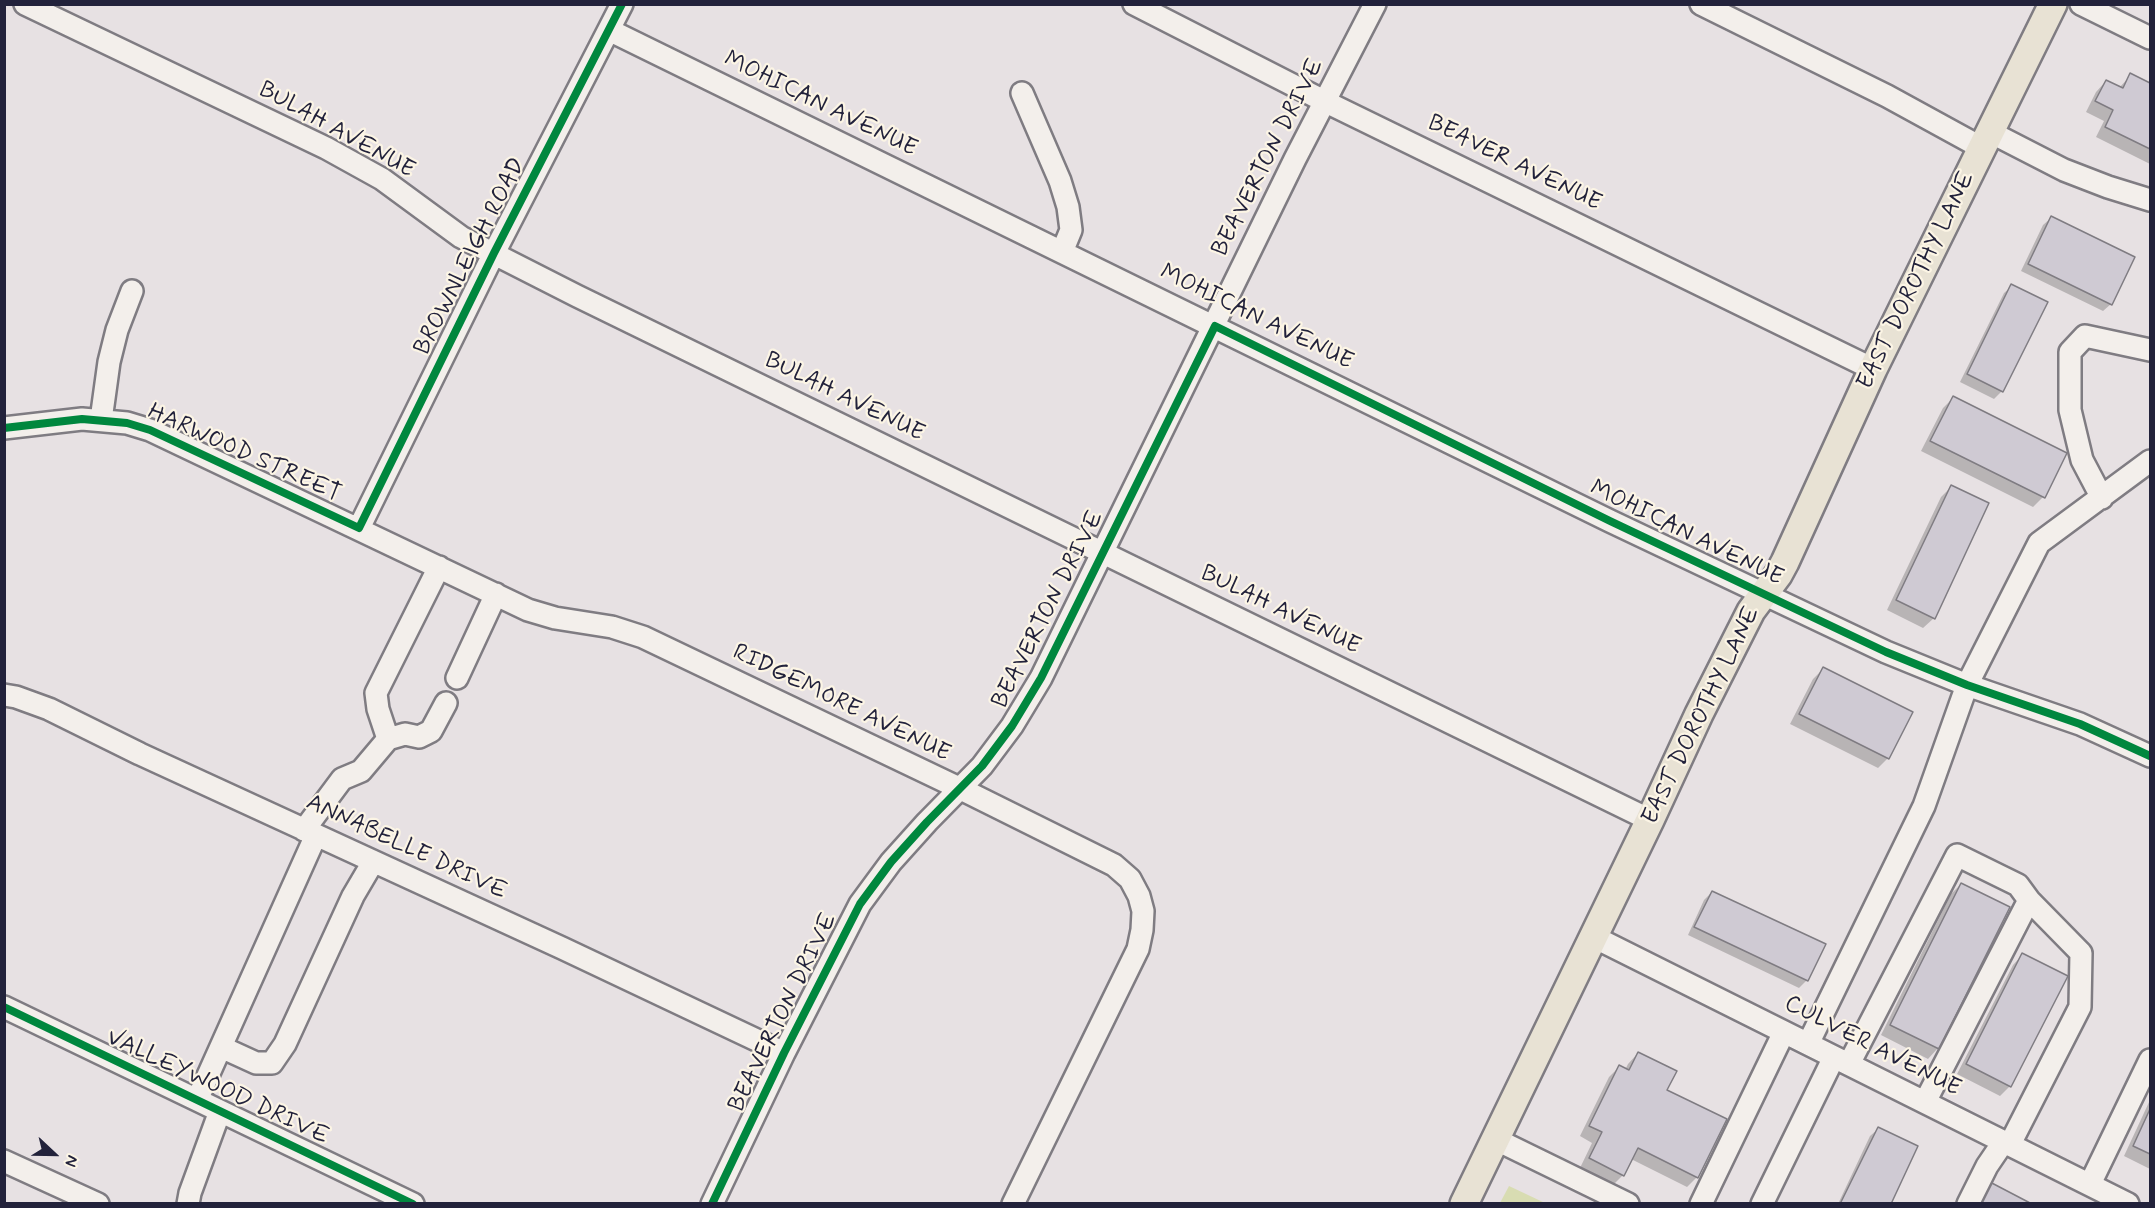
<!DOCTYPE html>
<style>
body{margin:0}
#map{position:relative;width:2155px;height:1208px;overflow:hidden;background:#e7e1e3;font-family:Mynerve,sans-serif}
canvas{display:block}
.frame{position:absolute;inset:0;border:6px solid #22223b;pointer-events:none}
.north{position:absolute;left:24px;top:1124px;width:60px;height:60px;-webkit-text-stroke:4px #fcf5e5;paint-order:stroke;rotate:112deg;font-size:16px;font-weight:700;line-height:24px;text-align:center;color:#22223b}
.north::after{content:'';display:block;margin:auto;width:21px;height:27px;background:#22223b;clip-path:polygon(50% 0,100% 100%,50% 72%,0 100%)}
</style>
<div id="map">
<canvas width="2155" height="1208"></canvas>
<div class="frame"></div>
<div class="north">N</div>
</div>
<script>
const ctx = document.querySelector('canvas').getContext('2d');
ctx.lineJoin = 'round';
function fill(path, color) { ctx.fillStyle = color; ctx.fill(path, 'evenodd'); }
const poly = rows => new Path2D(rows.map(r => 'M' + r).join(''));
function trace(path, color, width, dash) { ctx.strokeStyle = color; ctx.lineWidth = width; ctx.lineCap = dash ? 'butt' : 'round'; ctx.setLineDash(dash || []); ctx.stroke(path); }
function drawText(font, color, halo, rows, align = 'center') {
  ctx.font = font + ' Mynerve,sans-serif'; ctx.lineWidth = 4.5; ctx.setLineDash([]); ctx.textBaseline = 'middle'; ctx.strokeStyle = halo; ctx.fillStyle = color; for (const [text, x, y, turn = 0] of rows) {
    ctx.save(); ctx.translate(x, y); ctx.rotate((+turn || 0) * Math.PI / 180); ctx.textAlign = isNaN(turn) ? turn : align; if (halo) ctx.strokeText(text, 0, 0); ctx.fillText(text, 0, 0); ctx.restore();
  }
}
const green = poly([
 [1509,1186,1545,1203,1500,1203]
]);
const shadow = poly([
 [2131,75,2150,84,2150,164,2096,137,2104,121,2086,112,2096,92,2106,81,2119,88],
 [2051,218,2111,304,2103,311,2021,271,2043,225],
 [2012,286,2046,303,2002,391,1994,399,1960,382,2004,293],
 [1953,398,2043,497,2033,507,1921,451,1943,408],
 [1951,487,1934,618,1923,628,1887,610,1941,497],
 [1823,669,1888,758,1878,768,1790,724,1813,679],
 [1961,884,1938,1048,1928,1059,1881,1035,1951,894],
 [1712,892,1807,980,1799,988,1688,935,1704,900],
 [2023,954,2010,1086,2000,1096,1957,1074,2013,965],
 [1638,1053,1665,1091,1697,1177,1687,1187,1631,1159,1623,1175,1613,1185,1580,1168,1592,1143,1580,1136,1609,1077,1619,1067,1625,1070,1628,1064],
 [2150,1100,2150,1169,2124,1156],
 [1878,1129,1889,1204,1838,1204,1870,1136]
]);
const building = poly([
 [2130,73,2150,83,2150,149,2105,127,2113,110,2095,101,2106,80,2123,88,2130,73],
 [2051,216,2135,257,2112,305,2028,264,2051,216],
 [2011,284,2048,302,2003,392,1967,374,2011,284],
 [1953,396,2067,453,2045,498,1930,441,1953,396],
 [1951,485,1989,503,1935,619,1896,600,1951,485],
 [1823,667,1913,712,1889,759,1799,714,1823,667],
 [1961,883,2010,907,1939,1049,1890,1025,1961,883],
 [1712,891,1826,944,1808,981,1694,927,1712,891],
 [2022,953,2068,976,2011,1087,1966,1064,2022,953],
 [1638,1052,1677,1071,1667,1090,1727,1119,1698,1178,1638,1148,1624,1176,1589,1158,1602,1132,1589,1126,1619,1065,1629,1070,1638,1052],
 [2150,1109,2150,1154,2133,1146,2150,1109],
 [1878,1127,1918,1146,1891,1204,1840,1204,1878,1127],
 [1988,1181,2032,1204,1977,1204,1988,1181]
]);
const minor = poly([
 [25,4,326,148,382,179,461,237,577,296,1650,820],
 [1134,4,1326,102,1873,369],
 [1701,4,1887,96,1982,148],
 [2081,4,2150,38],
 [609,30,1610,521,1886,652,1967,685,2080,724,2150,756],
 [1022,93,1060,181,1068,207,1071,230,1062,252],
 [1990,132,2064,170,2108,187,2150,200],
 [101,420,109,362,117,330,132,291],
 [4,428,82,419,127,423,150,430,528,610,555,618,612,627,643,637,961,789,1114,865,1130,879,1139,896,1143,911,1142,930,1138,949,1013,1204],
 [2102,498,2082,460,2070,410,2070,352,2085,336,2150,350],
 [359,528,494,253,622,4],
 [457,678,496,594],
 [4,695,16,697,49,709,140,754,562,948,784,1053],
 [388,739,378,709,376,693,439,567],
 [304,830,342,779,361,771,388,739,405,734,419,737,431,731,446,703],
 [1592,936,2128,1204],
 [4,1007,413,1204],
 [1808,1044,1924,806,1967,685,2039,543,2150,461],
 [221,1047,256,1063,272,1063,285,1044,353,896,373,862],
 [1849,1064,1957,855,2018,885,2029,900,2081,953,2080,1007,2010,1144],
 [197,1100,316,835],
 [1925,1102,2029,900],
 [1495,1139,1628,1204],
 [4,1161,98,1204],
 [2090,1184,2150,1060],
 [188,1204,190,1193,220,1111],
 [712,1204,784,1053,860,904,891,862,927,822,982,766,1012,726,1041,678,1295,159,1375,4],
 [1701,1204,1784,1032],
 [1762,1204,1834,1057],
 [1968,1204,1987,1166,2004,1141]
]);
const major = poly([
 [1464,1204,1650,820,1699,714,1751,611,1778,575,1785,562,1873,369,2053,4]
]);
const cycleway = poly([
 [4,428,82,419,127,423,150,430,359,528,494,253,622,4],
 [4,1007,413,1204],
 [712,1204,784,1053,860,904,891,862,927,822,982,766,1012,726,1041,678,1215,326,1610,521,1886,652,1967,685,2080,724,2150,756]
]);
const streetNames = [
 ["MOHICAN AVENUE",820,105,26],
 ["BULAH AVENUE",336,131,29],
 ["BEAVERTON DRIVE",1269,158,-63],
 ["BEAVER AVENUE",1514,164,26],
 ["BROWNLEIGH ROAD",471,257,-63],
 ["EAST DOROTHY LANE",1917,281,-64],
 ["MOHICAN AVENUE",1256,318,26],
 ["BULAH AVENUE",844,398,26],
 ["HARWOOD STREET",244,454,24],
 ["MOHICAN AVENUE",1686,534,26],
 ["BEAVERTON DRIVE",1049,610,-63],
 ["BULAH AVENUE",1280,611,26],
 ["RIDGEMORE AVENUE",841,704,26],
 ["EAST DOROTHY LANE",1702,716,-64],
 ["ANNABELLE DRIVE",406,848,25],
 ["BEAVERTON DRIVE",784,1013,-64],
 ["CULVER AVENUE",1872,1047,27],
 ["VALLEYWOOD DRIVE",217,1088,25]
];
fill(green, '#d8dcb2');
fill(shadow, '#0003');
fill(building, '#cfcad3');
trace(building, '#7f7c82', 1.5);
trace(minor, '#7f7c82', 26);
trace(major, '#7f7c82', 32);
trace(minor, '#f3efeb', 21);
trace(major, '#e8e2d4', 27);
trace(cycleway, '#00873e', 8);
drawText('24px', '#22223b', '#fcf5e5', streetNames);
</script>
